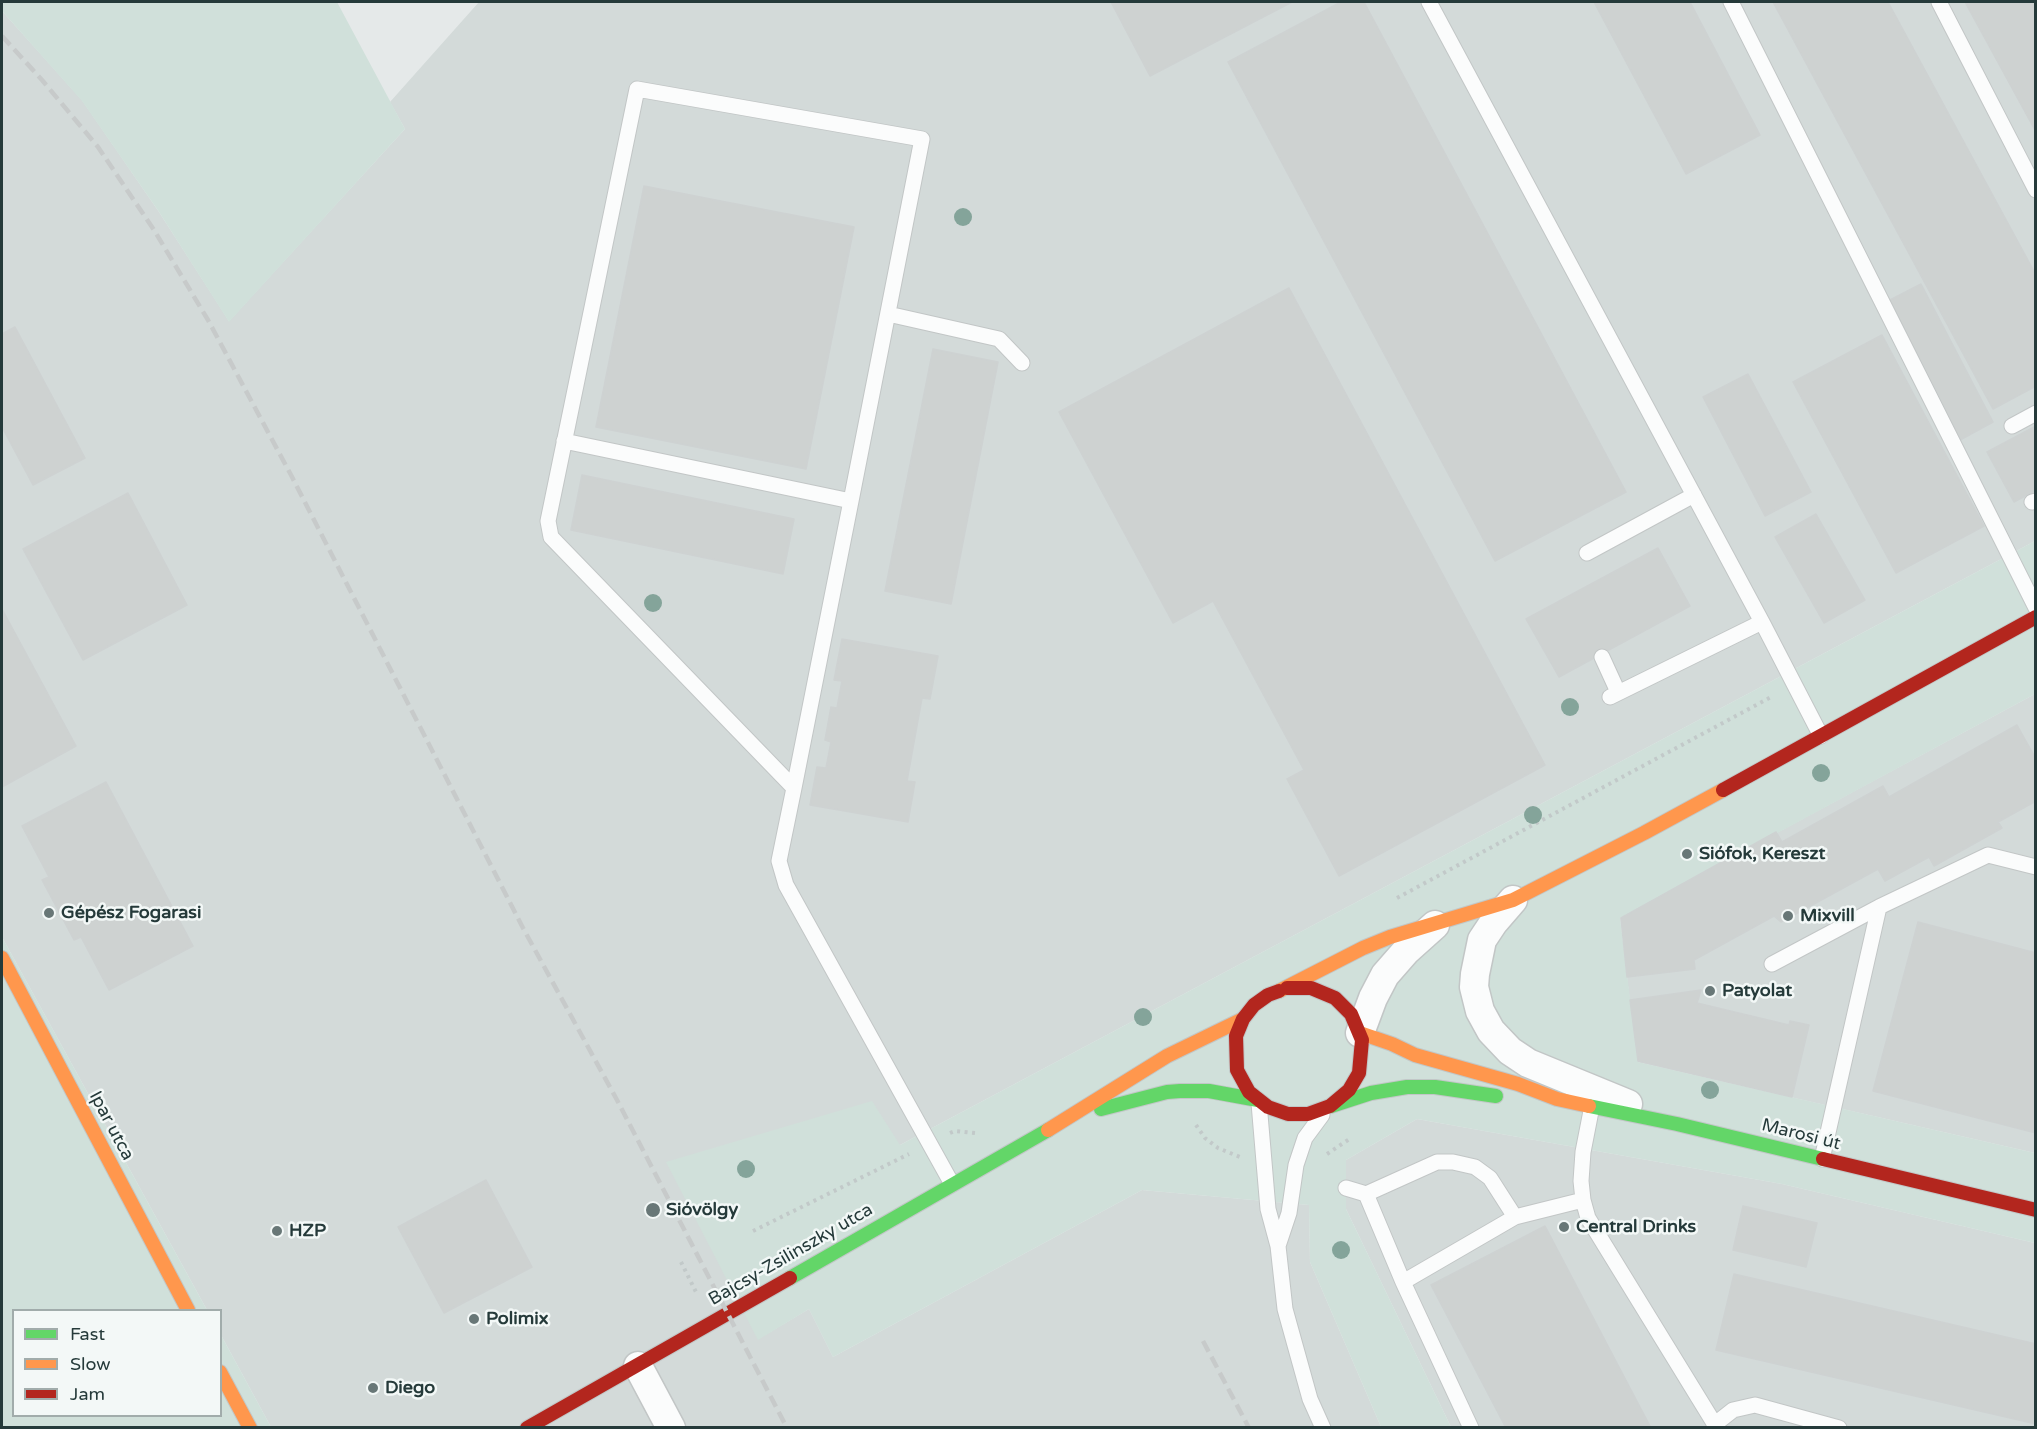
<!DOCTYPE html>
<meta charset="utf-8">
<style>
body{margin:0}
#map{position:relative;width:2037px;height:1429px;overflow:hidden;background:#e5e9e9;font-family:"Varela Round",sans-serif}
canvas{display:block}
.frame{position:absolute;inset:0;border:3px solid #253a3a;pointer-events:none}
.legend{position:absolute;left:12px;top:1309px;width:210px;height:108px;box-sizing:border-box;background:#f3f8f7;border:2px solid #a1acab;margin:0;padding:8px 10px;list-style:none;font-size:18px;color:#253a3a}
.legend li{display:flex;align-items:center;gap:12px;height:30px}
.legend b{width:30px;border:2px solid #a1acab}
</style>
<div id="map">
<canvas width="2037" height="1429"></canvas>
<div class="frame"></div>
<ul class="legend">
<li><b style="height:8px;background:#63d668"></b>Fast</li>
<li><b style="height:8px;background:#ff974d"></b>Slow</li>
<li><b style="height:8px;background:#b3261e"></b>Jam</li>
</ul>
</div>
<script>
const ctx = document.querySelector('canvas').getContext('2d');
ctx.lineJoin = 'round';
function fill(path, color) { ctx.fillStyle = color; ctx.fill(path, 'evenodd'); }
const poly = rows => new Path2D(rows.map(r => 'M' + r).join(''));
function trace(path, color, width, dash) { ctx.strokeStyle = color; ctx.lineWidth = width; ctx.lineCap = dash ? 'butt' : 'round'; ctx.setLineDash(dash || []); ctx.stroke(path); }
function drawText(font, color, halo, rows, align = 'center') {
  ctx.font = font + ' "Varela Round",sans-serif'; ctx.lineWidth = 5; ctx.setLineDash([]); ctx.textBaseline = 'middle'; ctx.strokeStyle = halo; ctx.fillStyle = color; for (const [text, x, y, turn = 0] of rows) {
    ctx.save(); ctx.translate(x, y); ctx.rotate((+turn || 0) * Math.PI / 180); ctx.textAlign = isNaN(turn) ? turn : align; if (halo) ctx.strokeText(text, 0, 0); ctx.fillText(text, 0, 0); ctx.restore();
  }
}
const built = poly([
 [479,2,2035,2,2035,541,900,1145,758,1339,809,1309,833,1357,1142,1190,1309,1205,1310,1262,1381,1427,271,1427,221,1335,220,1310,207,1310,2,937,2,11,82,100,159,212,229,321,405,129,390,102],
 [2035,694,2035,1153,1637,1062,1620,917],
 [1417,1119,1782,1184,2035,1243,2035,1427,1451,1427,1346,1209,1346,1160]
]);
const green = poly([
 [2,2,337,2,405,129,229,322,159,212,82,101,2,11],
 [2035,541,2035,694,1620,918,1638,1062,2035,1153,2035,1243,1782,1184,1417,1119,1346,1160,1346,1209,1451,1427,1381,1427,1310,1262,1309,1205,1142,1190,833,1357,809,1309,758,1340,666,1162,872,1101,900,1145],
 [2,937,207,1310,14,1310,14,1416,220,1416,221,1335,271,1427,2,1427]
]);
const building = poly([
 [1111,2,1292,2,1150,76,1111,2],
 [1341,2,1364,2,1626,492,1495,561,1228,62,1341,2],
 [1594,2,1690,2,1760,135,1686,174,1594,2],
 [1773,2,1888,2,2036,275,2036,386,1993,409,1773,2],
 [1965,2,2036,2,2036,132,1965,2],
 [644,186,854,227,806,469,596,427,644,186],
 [1921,284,1993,422,1960,440,1888,301,1921,284],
 [1289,288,1545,765,1339,876,1287,779,1304,770,1213,601,1173,623,1059,412,1289,288],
 [15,327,85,458,33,485,2,427,2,334,15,327],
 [1882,335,1984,526,1896,573,1793,382,1882,335],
 [933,349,998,362,951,604,885,591,933,349],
 [1748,374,1811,492,1765,516,1703,397,1748,374],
 [2036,426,2036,490,2014,502,1987,452,2036,426],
 [582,475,794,519,783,574,571,530,582,475],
 [128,493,187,605,83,660,23,549,128,493],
 [1816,514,1865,600,1824,623,1775,537,1816,514],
 [1658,548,1690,606,1559,677,1526,619,1658,548],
 [2,609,76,746,2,787,2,609],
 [842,639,938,656,930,699,922,698,907,781,915,782,908,822,810,805,817,767,826,768,831,742,825,740,831,707,837,708,842,681,834,680,842,639],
 [2017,725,2036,759,2036,801,1998,822,2002,828,1934,866,1929,857,1885,881,1878,869,1781,922,1774,916,1694,960,1695,969,1627,977,1621,918,1776,832,1782,842,1883,786,1889,797,2017,725],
 [106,782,193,946,109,990,81,937,74,940,42,880,49,877,22,826,106,782],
 [1918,922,2036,953,2036,1133,1873,1091,1918,922],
 [1701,990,1697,1003,1789,1025,1790,1021,1809,1025,1792,1097,1638,1061,1630,1000,1701,990],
 [486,1180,532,1267,444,1313,398,1227,486,1180],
 [1743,1206,1817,1223,1806,1267,1733,1250,1743,1206],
 [1545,1226,1651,1428,1506,1428,1431,1285,1545,1226],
 [1734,1274,2036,1344,2036,1424,1716,1350,1734,1274]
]);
const path = poly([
 [1397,898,1773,696],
 [1196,1125,1205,1138,1218,1148,1240,1157],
 [950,1133,955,1131,975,1133],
 [1327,1154,1351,1138],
 [753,1231,909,1154],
 [681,1262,697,1294]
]);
const lane = poly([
 [1429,2,1762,622,1821,736],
 [1731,2,2036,608],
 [1939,2,2036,190],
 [888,314,999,339,1022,363],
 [2012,426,2036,413],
 [564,441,851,501],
 [2032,502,2036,501],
 [1587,553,1694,495],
 [1602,657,1618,692],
 [1610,697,1762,622],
 [794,788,551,537,548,521,637,89,922,139,851,501,794,788,779,861,786,885,952,1184],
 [1772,964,1879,907,1988,855,2036,867],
 [1259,1103,1268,1209,1278,1246,1285,1309,1310,1399,1323,1428],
 [1592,1106,1583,1152,1581,1181,1583,1200,1588,1218,1717,1428],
 [1822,1159,1879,907],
 [1346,1188,1366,1194,1437,1162,1453,1162,1475,1167,1490,1178,1515,1217],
 [1366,1194,1403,1282],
 [1278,1246,1289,1213,1296,1165,1305,1138,1322,1115],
 [1714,1425,1733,1410,1755,1405,1839,1428],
 [1471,1428,1403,1282,1515,1217,1583,1200]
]);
const street = poly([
 [1513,900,1494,922,1482,940,1475,974,1474,987,1480,1011,1491,1031,1510,1051,1528,1063,1628,1104],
 [1360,1033,1373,998,1385,975,1406,951,1435,925],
 [638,1366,671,1428]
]);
const fast = poly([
 [1331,1106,1371,1093,1407,1087,1435,1087,1496,1096],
 [1589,1106,1677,1124,1823,1159],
 [1101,1109,1167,1092,1180,1091,1209,1091,1258,1100],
 [790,1278,1048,1130]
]);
const slow = poly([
 [2,958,188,1310],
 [1279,991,1363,948,1390,937,1513,900,1644,833,1723,790],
 [1360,1033,1392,1044,1415,1055,1518,1084,1557,1099,1589,1106],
 [1048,1130,1167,1056,1243,1019],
 [220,1372,250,1428]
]);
const jam = poly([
 [1723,790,2036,617],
 [1279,991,1268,995,1254,1005,1243,1019,1236,1036,1237,1070,1249,1092,1268,1107,1288,1114,1308,1114,1330,1106,1349,1090,1359,1073,1362,1040,1351,1014,1335,998,1311,988,1287,988],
 [1823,1159,2036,1210],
 [527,1428,790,1278]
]);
const rail = poly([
 [2,36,42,80,98,147,154,230,208,320,291,475,523,928,617,1100,787,1428],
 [1203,1341,1249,1428]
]);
const trees = [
 [963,217],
 [653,603],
 [1570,707],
 [1821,773],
 [1533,815],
 [1143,1017],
 [1710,1090],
 [746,1169],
 [1341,1250]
];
const markers = [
 [1687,854,6,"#687777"],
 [49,913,6,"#687777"],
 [1788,916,6,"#687777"],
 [1710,991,6,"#687777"],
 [653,1210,8,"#687777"],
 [1564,1227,6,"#687777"],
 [277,1231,6,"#687777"],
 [474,1319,6,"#687777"],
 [373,1388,6,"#687777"]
];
const poiNames = [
 ["Siófok, Kereszt",1699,854],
 ["Gépész Fogarasi",61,913],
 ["Mixvill",1800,916],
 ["Patyolat",1722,991],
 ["Sióvölgy",666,1210],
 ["Central Drinks",1576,1227],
 ["HZP",289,1231],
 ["Polimix",486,1319],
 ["Diego",385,1388]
];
const streetNames = [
 ["Ipar utca",111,1126,62],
 ["Marosi út",1801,1135,14],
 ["Bajcsy-Zsilinszky utca",791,1255,-30]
];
fill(built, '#d3dad9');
fill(green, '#d0e0da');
fill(building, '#ced2d1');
trace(building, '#ced2d2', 1.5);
trace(lane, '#c2c6c6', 17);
trace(street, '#c2c6c6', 31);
trace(fast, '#c2c7c7', 16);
trace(slow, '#c2c7c7', 16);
trace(jam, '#c2c7c7', 16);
trace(path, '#c2c9c9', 4, [3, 4.5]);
trace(lane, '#fbfcfc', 15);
trace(street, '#fbfcfc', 28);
trace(fast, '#63d668', 14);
trace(slow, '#ff974d', 14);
trace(jam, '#b3261e', 14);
trace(rail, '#c7caca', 4.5, [12, 6]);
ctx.fillStyle = '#84a49a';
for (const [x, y] of trees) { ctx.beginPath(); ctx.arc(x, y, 9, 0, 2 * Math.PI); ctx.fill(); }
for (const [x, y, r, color] of markers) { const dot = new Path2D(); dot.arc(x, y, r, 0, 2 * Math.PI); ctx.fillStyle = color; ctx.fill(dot); trace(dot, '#f3f8f7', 2); }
drawText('bold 18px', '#253a3a', '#f3f8f7', poiNames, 'left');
drawText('18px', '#253a3a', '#f3f8f7', streetNames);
</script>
